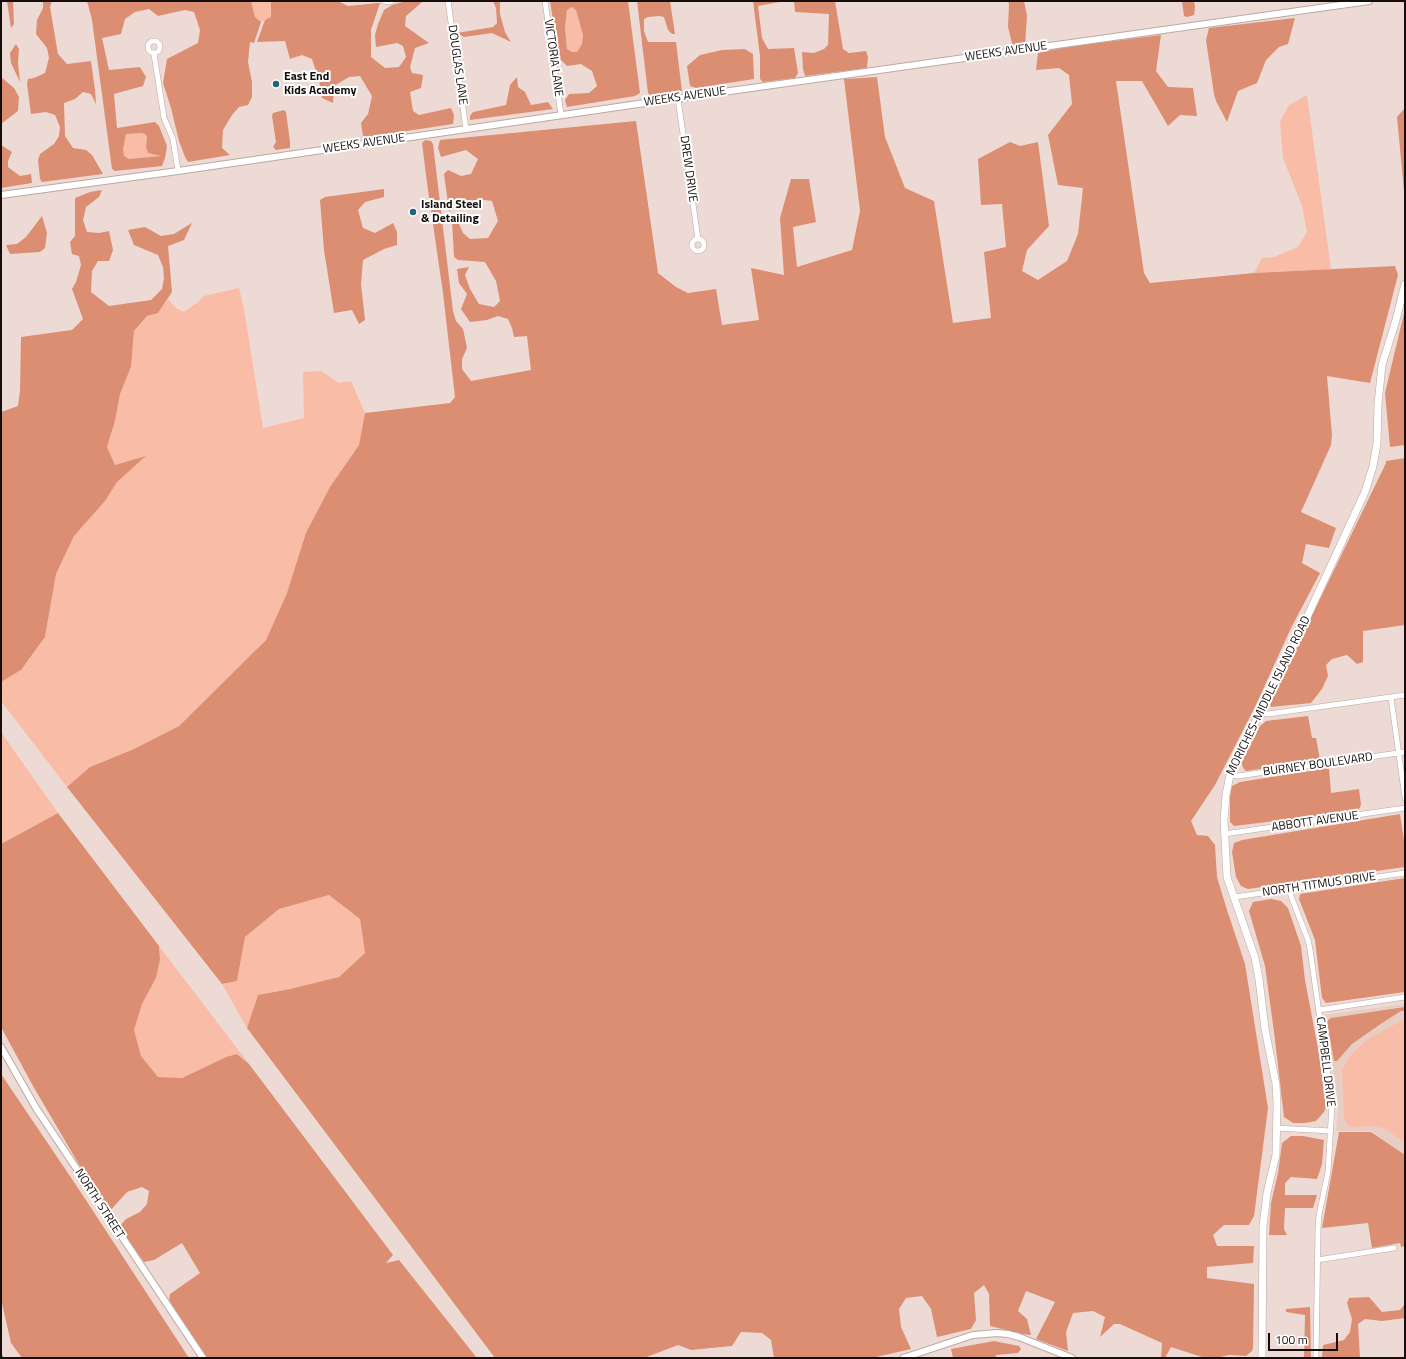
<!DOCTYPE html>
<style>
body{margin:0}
#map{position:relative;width:1406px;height:1359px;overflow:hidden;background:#eedad4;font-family:"Titillium Web",sans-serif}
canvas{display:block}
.frame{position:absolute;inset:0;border:2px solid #150e0c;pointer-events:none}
.scale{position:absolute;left:1268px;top:1333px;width:70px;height:18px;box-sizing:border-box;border:2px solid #150e0c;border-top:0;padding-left:5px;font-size:12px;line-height:14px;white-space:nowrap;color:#150e0c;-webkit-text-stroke:3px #fff;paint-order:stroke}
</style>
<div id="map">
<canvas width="1406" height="1359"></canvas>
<div class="frame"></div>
<div class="scale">100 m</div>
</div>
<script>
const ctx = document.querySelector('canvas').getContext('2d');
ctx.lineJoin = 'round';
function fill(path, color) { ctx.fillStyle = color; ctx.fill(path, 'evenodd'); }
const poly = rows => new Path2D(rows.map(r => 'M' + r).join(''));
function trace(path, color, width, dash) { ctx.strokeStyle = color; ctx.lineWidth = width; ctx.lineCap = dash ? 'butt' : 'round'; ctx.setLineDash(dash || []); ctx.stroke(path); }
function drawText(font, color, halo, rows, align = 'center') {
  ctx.font = font + ' "Titillium Web",sans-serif'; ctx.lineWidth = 4; ctx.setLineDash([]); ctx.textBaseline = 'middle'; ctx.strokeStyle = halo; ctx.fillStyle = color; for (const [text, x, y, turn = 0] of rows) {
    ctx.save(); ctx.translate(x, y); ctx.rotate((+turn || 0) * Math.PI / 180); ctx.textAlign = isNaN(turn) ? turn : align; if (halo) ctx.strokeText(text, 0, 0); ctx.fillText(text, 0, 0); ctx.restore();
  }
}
const built = poly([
 [1405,1004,1405,1158,1372,1131,1336,1131,1338,1104,1324,1015]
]);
const green = poly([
 [251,1,271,1,271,17,261,22,255,17],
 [572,7,576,10,583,35,582,44,577,52,572,52,567,49,565,28,567,10],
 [1307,95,1331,269,1254,273,1262,258,1274,257,1298,247,1307,232,1302,206,1283,158,1280,122,1289,105],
 [141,133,145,134,147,138,146,147,148,153,163,156,129,159,123,156,123,150,126,134],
 [239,288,244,309,263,428,304,418,303,372,321,371,339,383,351,381,365,413,359,445,330,487,287,593,266,640,179,726,134,749,90,767,67,787,1,701,1,682,21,670,45,637,56,574,74,536,105,501,117,482,145,457,115,465,107,448,115,421,120,394,131,367,134,331,147,316,158,313,168,299,176,308,184,312,198,302,204,296],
 [1,732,58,813,1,844],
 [329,895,360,919,365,953,339,977,290,989,258,995,247,1028,222,984,237,981,245,937,279,909],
 [159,946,249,1064,237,1054,226,1057,182,1078,158,1077,141,1056,134,1030,142,1004,156,978,160,960],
 [1405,1019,1405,1143,1386,1129,1375,1126,1352,1127,1347,1124,1344,1118,1342,1069,1351,1055,1368,1039]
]);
const forest = poly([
 [7,1,13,1,14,24,11,28],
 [43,1,52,1,50,7,58,54,67,64,91,61,95,90,96,104,91,94,83,92,75,99,64,103,65,136,73,148,86,150,92,155,103,174,42,182,40,179,38,160,40,154,54,144,59,136,60,127,55,115,46,112,31,114,27,84,28,79,34,78,45,73,49,58,47,48,36,34,37,20,43,8],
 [87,1,251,1,255,17,261,22,254,43,250,42,248,62,252,82,252,97,248,105,239,107,232,115,223,130,222,148,230,155,188,162,185,157,179,141,171,108,163,83,167,59,198,43,200,30,194,12,185,10,158,16,149,9,135,12,125,19,121,34,102,38,109,70,140,67,146,77,143,86,114,94,117,128,155,122,159,126,167,146,165,158,162,166,115,171,112,169,92,20],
 [141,133,145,134,147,137,146,147,148,153,161,156,129,159,124,156,123,150,126,134],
 [271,1,338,1,348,6,378,3,380,3,371,30,371,57,385,68,399,67,406,57,403,46,397,43,376,47,375,35,378,24,384,10,392,5,406,1,422,2,406,16,405,26,429,43,415,48,410,67,412,73,423,75,421,88,410,92,413,111,419,115,451,108,454,115,453,124,367,137,363,136,361,123,368,114,372,96,360,76,349,77,334,86,333,103,322,98,319,80,312,59,302,55,290,59,285,41,257,42,265,20,271,17],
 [493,1,500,1,500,14,505,32,511,42,492,33,464,37,457,33,493,27,497,23,496,8],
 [550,1,628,1,640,93,635,96,567,107,565,100,569,94,589,93,597,86,592,71,581,64,567,66,559,58],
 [572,7,576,10,583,35,582,44,577,52,572,52,567,49,565,28,567,10],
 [637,1,670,1,675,34,672,34,668,30,664,17,659,16,648,17,644,19,644,31,648,42,676,42,682,91,651,97,648,93],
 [753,1,785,1,758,6,762,38,768,49,794,48,798,73,795,78,763,82,760,79,760,56],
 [794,1,835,1,843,49,849,53,866,51,868,57,867,68,805,76,803,69,802,52,814,53,824,49,828,45,829,14,795,12],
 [1008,1,1024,1,1027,16,1025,46,1013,47,1008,27,1009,4],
 [1182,1,1194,1,1195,7,1194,15,1187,17,1184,16],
 [1295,18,1288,44,1279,47,1266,60,1257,83,1238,91,1227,122,1216,101,1214,94,1206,40,1209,28],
 [1161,35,1156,71,1168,87,1193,88,1197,116,1180,115,1168,126,1142,81,1116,81,1144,273,1150,283,1254,273,1395,266,1398,275,1370,383,1327,376,1332,435,1331,445,1301,512,1336,528,1329,548,1306,544,1302,563,1320,573,1291,628,1255,707,1215,785,1191,821,1197,835,1208,836,1215,845,1217,877,1226,907,1245,964,1268,1108,1254,1216,1249,1225,1224,1225,1213,1235,1217,1246,1254,1246,1253,1263,1207,1267,1207,1278,1254,1284,1253,1348,1252,1351,1246,1356,1229,1355,1216,1358,1205,1358,1171,1347,1165,1358,1161,1358,1162,1343,1120,1324,1114,1324,1100,1337,1105,1317,1093,1311,1073,1313,1066,1332,1068,1351,1036,1339,1055,1302,1026,1291,1018,1311,1027,1319,1031,1335,1022,1334,990,1326,989,1294,984,1285,974,1293,976,1320,971,1329,937,1337,931,1309,922,1296,906,1298,899,1309,901,1327,911,1349,872,1358,774,1358,771,1340,762,1333,741,1332,732,1346,691,1350,678,1345,644,1358,495,1358,247,1028,258,995,290,989,339,977,365,953,360,919,329,895,279,909,245,937,237,981,222,984,67,787,90,767,134,749,179,726,266,640,287,593,306,533,330,487,359,445,365,413,450,403,455,397,443,293,427,183,422,143,425,140,431,141,433,144,453,311,456,321,463,329,467,348,462,359,462,369,471,381,531,370,527,336,514,337,512,328,508,319,498,316,487,320,470,322,461,309,467,294,459,283,457,269,469,267,465,275,470,289,479,304,494,307,500,301,496,281,485,262,458,260,454,257,452,221,459,224,463,233,470,239,488,238,498,221,492,201,478,199,449,211,444,174,448,170,461,176,471,174,478,159,466,150,441,157,438,148,440,140,636,121,658,273,676,287,688,293,716,289,722,325,759,320,751,268,784,275,780,218,791,179,809,179,816,222,793,227,797,267,852,250,860,211,844,79,877,77,885,137,905,188,934,201,953,323,991,318,984,252,1006,247,1002,204,981,205,978,159,1010,142,1020,146,1038,142,1049,226,1027,250,1022,271,1038,280,1067,261,1078,234,1083,188,1058,185,1048,135,1072,104,1069,75,1059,68,1036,70,1038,53,1066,47],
 [16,44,19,49,18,63,20,82,11,63,10,53],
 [745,49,753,54,754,79,696,88,690,86,687,66,700,55,722,50],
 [1,77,14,88,19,97,18,111,1,124],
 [517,77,518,87,525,92,531,105,548,102,553,109,470,120,470,116,473,112,506,105,510,85],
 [1405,108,1405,202,1397,117],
 [284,110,286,112,290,142,290,148,276,150,273,147,276,142,272,116,273,113],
 [1,145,12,152,8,161,8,167,20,176,31,174,32,183,1,188],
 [384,189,384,197,365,202,358,210,363,228,375,233,393,223,397,232,397,245,384,249,363,260,361,284,365,320,359,324,352,310,334,313,324,250,320,200,325,197],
 [102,190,99,197,86,207,83,220,87,232,99,233,109,231,113,250,109,261,98,261,92,271,91,292,109,306,151,300,162,289,164,278,163,267,158,255,134,245,128,230,145,227,161,236,174,234,192,223,184,240,168,246,172,292,158,313,147,316,134,331,131,367,120,394,115,421,107,447,115,465,146,456,117,482,105,501,74,536,56,574,45,637,21,670,1,682,1,412,18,406,20,391,21,337,72,330,83,319,72,289,76,282,81,265,79,256,72,254,70,242,75,236,75,198,90,192],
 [42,216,47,233,45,248,40,252,10,254,6,245,17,244,26,237],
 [1405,309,1405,445,1390,447,1385,393],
 [1405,458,1405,625,1363,631,1363,662,1357,664,1347,655,1332,659,1326,665,1328,676,1322,689,1311,703,1271,707,1270,702,1386,463,1386,461],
 [1308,716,1312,738,1316,738,1320,760,1246,771,1244,769,1242,765,1241,760,1260,726,1266,721],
 [1329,768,1331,793,1359,789,1361,805,1358,811,1234,826,1230,822,1230,796,1232,786,1240,782],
 [58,813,159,946,160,960,156,978,142,1004,134,1030,141,1056,158,1077,182,1078,226,1057,237,1054,249,1064,393,1255,386,1263,399,1260,477,1358,205,1358,169,1300,170,1294,200,1273,182,1243,154,1260,144,1262,119,1227,126,1219,140,1212,147,1204,149,1191,142,1187,127,1192,109,1212,101,1202,33,1086,1,1027,1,844],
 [1400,814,1405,847,1405,867,1248,889,1241,886,1236,877,1232,852,1234,843,1242,840],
 [1405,878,1405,992,1326,1003,1322,998,1315,940,1299,899,1300,894],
 [1271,899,1281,901,1288,908,1301,946,1305,980,1319,1054,1326,1107,1324,1112,1316,1121,1305,1123,1293,1123,1284,1117,1274,1032,1265,966,1249,911,1253,902],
 [1405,1007,1405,1011,1401,1011,1382,1023,1352,1044,1337,1061,1334,1061,1327,1021,1331,1018],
 [1,1074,80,1191,189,1358,22,1358,11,1343,1,1299],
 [1339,1132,1371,1132,1405,1155,1405,1246,1401,1247,1400,1243,1372,1248,1368,1223,1322,1228],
 [1291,1136,1303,1136,1324,1140,1322,1164,1317,1179,1291,1177,1285,1183,1285,1195,1317,1195,1313,1208,1285,1208,1284,1229,1287,1235,1269,1235,1271,1203,1278,1173,1282,1143],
 [1369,1297,1382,1312,1400,1310,1405,1304,1405,1318,1382,1321,1365,1319,1358,1324,1360,1358,1322,1358,1323,1345,1344,1340,1350,1332,1352,1319,1347,1303,1349,1298],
 [1310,1307,1311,1358,1292,1358,1304,1357,1305,1315,1286,1312,1286,1309],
 [994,1341,1019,1346,1021,1349,1018,1353,996,1355,996,1358,953,1358,951,1349]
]);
const minor = poly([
 [384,1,389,2,392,1],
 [448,1,466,129],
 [545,1,561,115],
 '148 47a6 6 0 1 1 12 0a6 6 0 1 1-12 0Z',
 [154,54,164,118,173,139,178,171],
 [678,99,698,239],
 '692 245a6 6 0 1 1 12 0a6 6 0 1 1-12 0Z',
 [1391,698,1405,798],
 [1260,713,1268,714,1405,695],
 [1230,775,1238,776,1405,752],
 [1224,834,1405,808],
 [1290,889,1291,896,1308,940,1310,949,1332,1104,1328,1172,1319,1215,1318,1229,1316,1358],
 [1234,897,1405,873],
 [1319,1010,1405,997],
 [1276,1128,1331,1131],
 [1317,1260,1394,1248]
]);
const tertiary = poly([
 [1,195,178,171,645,103,1369,1],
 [1,1047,36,1108,203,1358],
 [903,1358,973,1335,997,1333,1008,1334,1019,1337,1072,1358]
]);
const secondary = poly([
 [1262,1358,1263,1226,1267,1193,1276,1155,1277,1104,1276,1084,1265,1029,1259,979,1255,958,1227,877,1224,820,1226,795,1230,775,1233,767,1296,641,1365,492,1373,466,1377,444,1378,404,1382,365,1396,320,1405,284]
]);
const rail = poly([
 [1,1356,2,1358]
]);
const markers = [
 [276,84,4,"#226477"],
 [413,212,4,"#226477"]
];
const streetNames = [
 ["WEEKS AVENUE",1006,52,-8],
 ["VICTORIA LANE",553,58,82],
 ["DOUGLAS LANE",457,65,82],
 ["WEEKS AVENUE",685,97,-8],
 ["WEEKS AVENUE",364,144,-8],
 ["DREW DRIVE",688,169,82],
 ["MORICHES-MIDDLE ISLAND ROAD",1269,696,-64],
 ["BURNEY BOULEVARD",1318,765,-8],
 ["ABBOTT AVENUE",1315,822,-8],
 ["NORTH TITMUS DRIVE",1319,885,-8],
 ["CAMPBELL DRIVE",1325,1062,83],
 ["NORTH STREET",99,1204,57]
];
const poiNames = [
 ["East End",284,77],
 ["Kids Academy",284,91],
 ["Island Steel",421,205],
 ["& Detailing",421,219]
];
fill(built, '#e8cdc3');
fill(green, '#f9bca6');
fill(forest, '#dc8e72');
trace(minor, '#bca9a3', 6);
trace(tertiary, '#bca9a3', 8);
trace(secondary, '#bca9a3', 8);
trace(minor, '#fff', 5);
trace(tertiary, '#fff', 6);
trace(secondary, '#fff', 7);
trace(rail, '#8a7c78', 3);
trace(rail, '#fff', 1.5, [4.5]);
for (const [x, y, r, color] of markers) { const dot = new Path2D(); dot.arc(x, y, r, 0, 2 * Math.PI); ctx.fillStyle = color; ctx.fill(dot); trace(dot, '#fff', 1.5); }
drawText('12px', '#150e0c', '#fff', streetNames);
drawText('bold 12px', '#150e0c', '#fff', poiNames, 'left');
</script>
